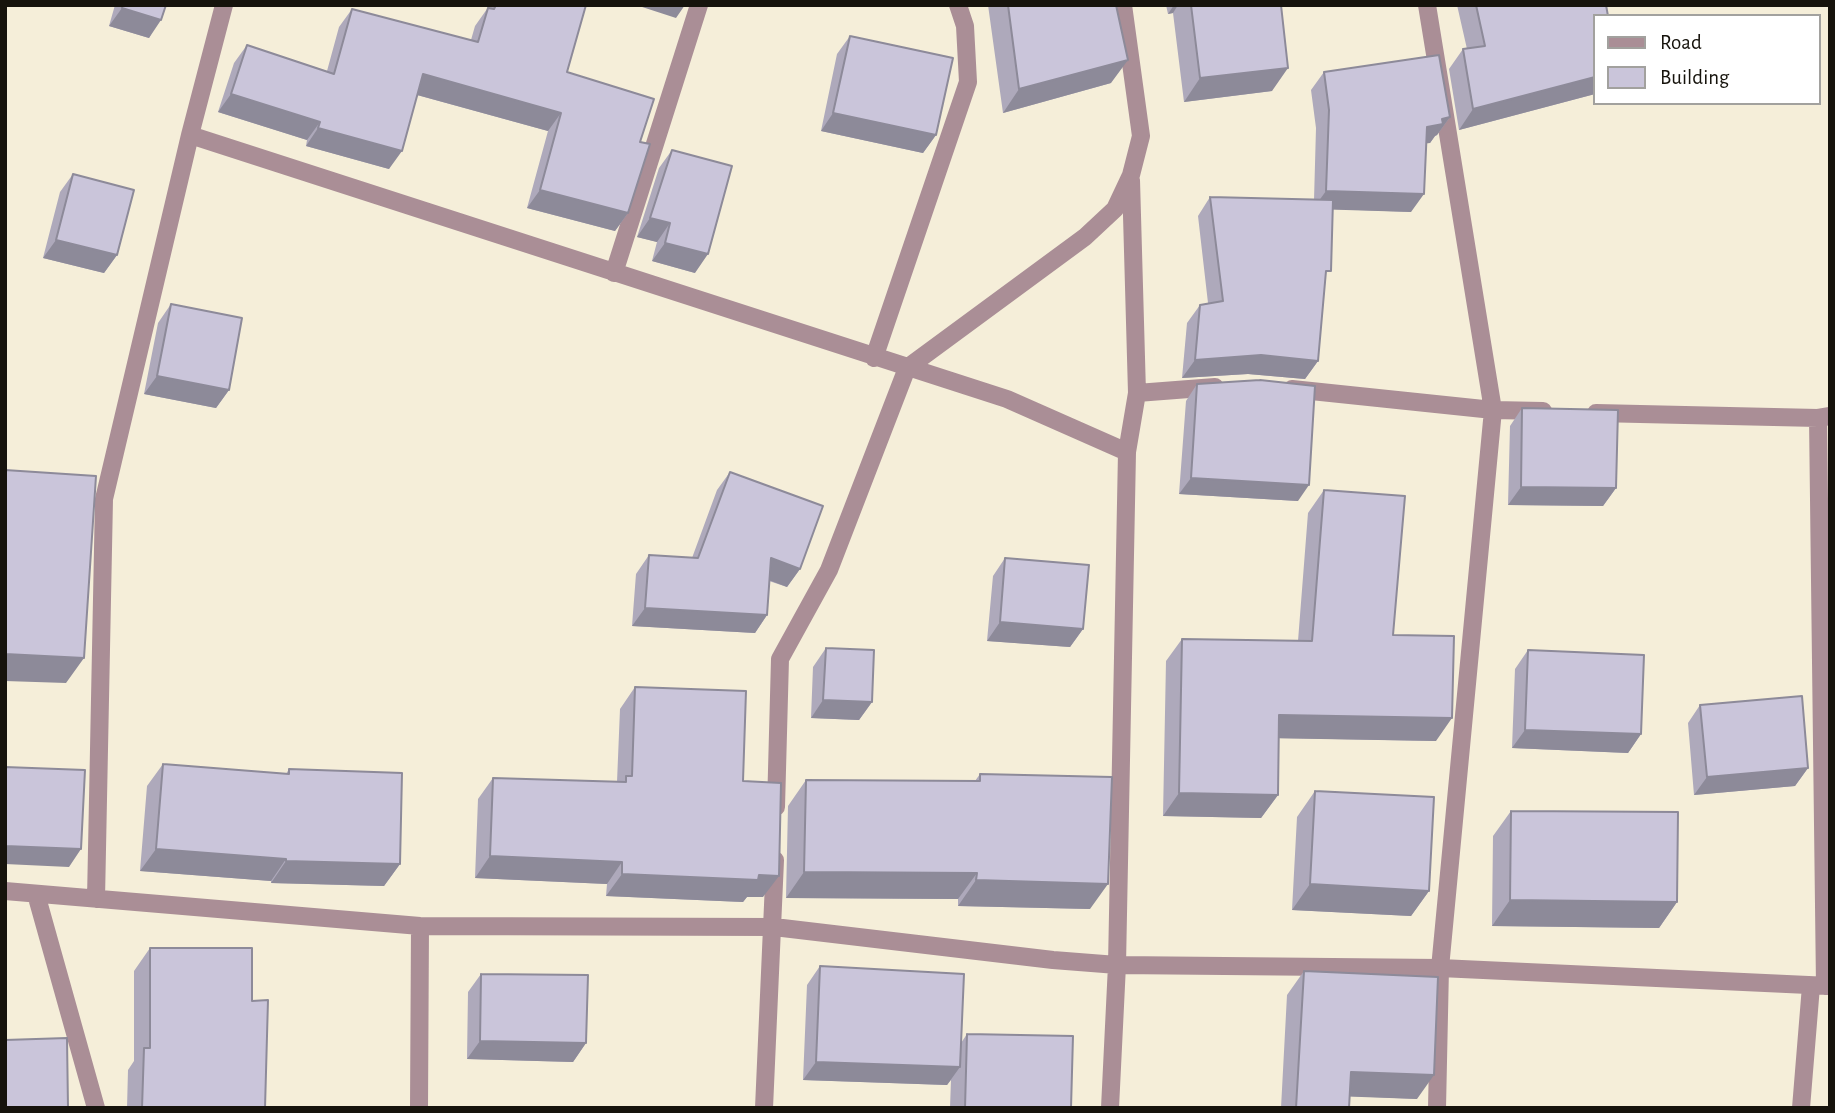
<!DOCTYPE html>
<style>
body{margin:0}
#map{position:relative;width:1835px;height:1113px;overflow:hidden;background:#f5eed9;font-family:"Alegreya Sans",sans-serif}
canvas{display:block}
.frame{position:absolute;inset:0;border:7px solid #16130c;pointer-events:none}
.legend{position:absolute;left:1593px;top:14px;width:228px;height:91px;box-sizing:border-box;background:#fff;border:2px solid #a2a19e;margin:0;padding:9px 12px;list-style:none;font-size:21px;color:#16130c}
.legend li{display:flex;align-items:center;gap:14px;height:35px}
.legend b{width:35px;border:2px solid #a2a19e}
</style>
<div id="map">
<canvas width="1835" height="1113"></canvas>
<div class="frame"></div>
<ul class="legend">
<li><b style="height:9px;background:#aa8e96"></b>Road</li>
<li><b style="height:19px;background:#cac5da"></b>Building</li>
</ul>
</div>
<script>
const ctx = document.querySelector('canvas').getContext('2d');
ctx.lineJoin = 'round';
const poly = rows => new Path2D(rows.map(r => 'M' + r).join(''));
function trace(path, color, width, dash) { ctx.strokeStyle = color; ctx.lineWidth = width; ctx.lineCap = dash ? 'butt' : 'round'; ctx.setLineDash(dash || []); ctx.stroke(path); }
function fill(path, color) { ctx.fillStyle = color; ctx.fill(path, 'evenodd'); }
const street = poly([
 [1427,5,1493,410,1440,968,1437,1108],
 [190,135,1007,399,1127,452,1117,965,1440,968,1830,986],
 [614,273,699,5],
 [874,358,968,82,965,26,958,5],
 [1292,389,1493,410,1543,411],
 [1137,393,1215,387],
 [1596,413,1818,418,1830,416],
 [1818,418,1825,986],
 [1127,452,1137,393,1131,180],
 [776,807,780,659,829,570,907,368,1085,237,1115,209,1131,175,1141,136,1123,5],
 [5,891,420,926,774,927,1053,960,1117,965,1110,1108],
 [36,894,96,1108],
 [96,899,104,499,190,135,224,5],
 [419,1108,420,926],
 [764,1108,775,860],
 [1801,1108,1811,986]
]);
const wall = poly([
 [115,5,166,5,149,38,109,26],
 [488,5,586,5,567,72,640,142,628,213,615,231,527,208,548,131,417,95,389,169,306,146,307,140,218,112,234,63,247,45,327,71,339,27,352,9,471,40,475,26,487,9],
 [988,5,1116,5,1111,83,1003,113],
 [1166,5,1281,5,1272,91,1184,102,1173,13,1168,14],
 [1457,5,1606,5,1595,16,1595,94,1459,130,1449,69,1463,49,1467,49],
 [850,36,936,135,923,153,821,131,837,54],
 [1324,72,1450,117,1437,135,1435,136,1430,143,1426,143,1411,212,1332,209,1318,361,1305,379,1248,374,1182,378,1187,323,1200,305,1208,303,1198,216,1210,197,1314,200,1316,128,1311,90],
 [672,150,695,273,652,261,657,242,637,237,659,168],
 [73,174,117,255,104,273,43,258,60,192],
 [171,304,229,390,216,408,144,394,158,323],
 [1197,384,1298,501,1179,494,1186,401],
 [1522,408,1616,488,1603,506,1508,505,1510,426],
 [730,472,800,569,787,587,769,581,767,615,755,633,632,626,636,574,649,555,692,558,717,490],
 [1324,490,1393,635,1436,741,1279,738,1278,795,1261,818,1163,816,1166,661,1182,639,1298,641,1308,513],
 [1005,558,1083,629,1070,647,987,641,993,576],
 [826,648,872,702,859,720,811,718,813,667],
 [1528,650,1641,734,1628,753,1512,748,1515,669],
 [635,687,743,781,763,897,747,897,743,902,606,896,607,884,475,878,478,799,493,778,617,782,620,709],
 [1700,705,1808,768,1795,786,1694,795,1688,723],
 [163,764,286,774,289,769,400,864,384,886,271,883,271,881,140,871,147,786],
 [980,774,1090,909,958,906,958,899,786,898,788,806,806,780,975,781],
 [1315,791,1429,891,1411,916,1292,910,1297,817],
 [1511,811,1677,902,1659,928,1492,926,1493,836],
 [150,948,252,1001,265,1108,127,1108,128,1070,134,1061,134,971],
 [820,966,961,1043,967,1034,1071,1108,950,1108,951,1080,947,1085,803,1080,807,985],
 [1304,971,1417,1099,1349,1096,1349,1108,1281,1108,1287,995],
 [481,974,586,1043,573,1062,467,1059,468,992]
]);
const shadedWall = poly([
 [636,5,685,5,676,18],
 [1174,5,1178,5,1173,13,1168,14],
 [122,8,161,20,149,38,109,26],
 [1128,60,1111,83,1003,113,1019,89],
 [1288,68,1272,91,1184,102,1200,78],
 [423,74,561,113,548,131,410,93],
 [1595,77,1595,94,1459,130,1473,109],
 [231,94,320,122,307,140,218,112],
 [833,113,936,135,923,153,821,131],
 [1450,117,1437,135,1435,136,1430,143,1414,145,1427,127,1442,119],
 [318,128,402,151,389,169,306,146],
 [540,190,628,213,615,231,527,208],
 [1326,191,1424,194,1411,212,1313,209],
 [650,218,670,223,657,242,637,237],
 [56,240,117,255,104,273,43,258],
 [665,243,708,254,695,273,652,261],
 [1261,355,1318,361,1305,379,1248,374,1182,378,1195,360],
 [157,376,229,390,216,408,144,394],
 [1191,478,1309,485,1298,501,1179,494],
 [1521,487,1616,488,1603,506,1508,505],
 [771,558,800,569,787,587,758,576],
 [645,608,767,615,755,633,632,626],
 [1000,622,1083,629,1070,647,987,641],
 [5,654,84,658,66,683,5,681],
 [823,700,872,702,859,720,811,718],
 [1279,715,1452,718,1436,741,1263,738],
 [1525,730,1641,734,1628,753,1512,748],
 [1808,768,1795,786,1694,795,1707,777],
 [1179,793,1278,795,1261,818,1163,816],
 [5,846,81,849,69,867,5,864],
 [156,849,286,859,271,881,140,871],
 [490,856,622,862,607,884,475,878],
 [286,861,400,864,384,886,271,883],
 [804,872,977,873,958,899,786,898],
 [622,874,759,875,779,876,763,897,747,897,743,902,606,896],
 [976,880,1108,884,1090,909,958,906],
 [1310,884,1429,891,1411,916,1292,910],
 [1510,900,1677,902,1659,928,1492,926],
 [480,1041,586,1043,573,1062,467,1059],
 [816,1062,960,1067,947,1085,803,1080],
 [1351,1072,1434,1075,1417,1099,1334,1096]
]);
const building = poly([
 [123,5,166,5,161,20,122,8,123,5],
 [496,5,586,5,567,72,654,99,640,142,650,144,628,213,540,190,561,113,423,74,402,151,318,128,320,122,231,94,247,45,334,74,352,9,478,42,488,8,494,9,496,5],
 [1008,5,1116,5,1128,60,1019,89,1008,5],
 [1191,5,1281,5,1288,68,1200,78,1191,5],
 [1476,5,1606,5,1608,16,1595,16,1595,77,1473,109,1463,49,1485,46,1476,5],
 [850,36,953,58,936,135,833,113,850,36],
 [1439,55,1450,117,1442,119,1443,124,1427,127,1424,194,1326,191,1329,110,1324,72,1439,55],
 [672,150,732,166,708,254,665,243,670,223,650,218,672,150],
 [73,174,134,190,117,255,56,240,73,174],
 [1210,197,1333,200,1331,271,1326,271,1318,361,1261,355,1195,360,1200,305,1223,301,1210,197],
 [171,304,242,318,229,390,157,376,171,304],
 [1260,380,1315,386,1309,485,1191,478,1197,384,1260,380],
 [1522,408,1618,410,1616,488,1521,487,1522,408],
 [5,470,96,476,84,658,5,654,5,470],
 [730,472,823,506,800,569,771,558,767,615,645,608,649,555,698,558,730,472],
 [1324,490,1405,496,1393,635,1454,636,1452,718,1279,715,1278,795,1179,793,1182,639,1312,641,1324,490],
 [1005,558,1089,565,1083,629,1000,622,1005,558],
 [826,648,874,650,872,702,823,700,826,648],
 [1528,650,1644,655,1641,734,1525,730,1528,650],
 [635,687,746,691,743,781,781,783,779,876,759,875,758,880,622,874,622,862,490,856,493,778,626,782,626,776,632,776,635,687],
 [1802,696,1808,768,1707,777,1700,705,1802,696],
 [163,764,289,774,289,769,402,773,400,864,286,861,286,859,156,849,163,764],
 [5,767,85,770,81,849,5,846,5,767],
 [980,774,1112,777,1108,884,976,880,977,873,804,872,806,780,980,781,980,774],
 [1315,791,1434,797,1429,891,1310,884,1315,791],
 [1511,811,1678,812,1677,902,1510,900,1511,811],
 [150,948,252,948,252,1001,268,1000,265,1108,142,1108,144,1048,150,1048,150,948],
 [820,966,964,974,960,1067,816,1062,820,966],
 [1304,971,1438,977,1434,1075,1351,1072,1349,1108,1296,1108,1304,971],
 [481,974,588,975,586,1043,480,1041,481,974],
 [967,1034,1073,1036,1071,1108,965,1108,967,1034],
 [67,1038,68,1108,5,1108,5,1040,67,1038]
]);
trace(street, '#aa8e96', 18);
fill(wall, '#aea9bb');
fill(shadedWall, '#8d8a99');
fill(building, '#cac5da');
trace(building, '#8d8a99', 2);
</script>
